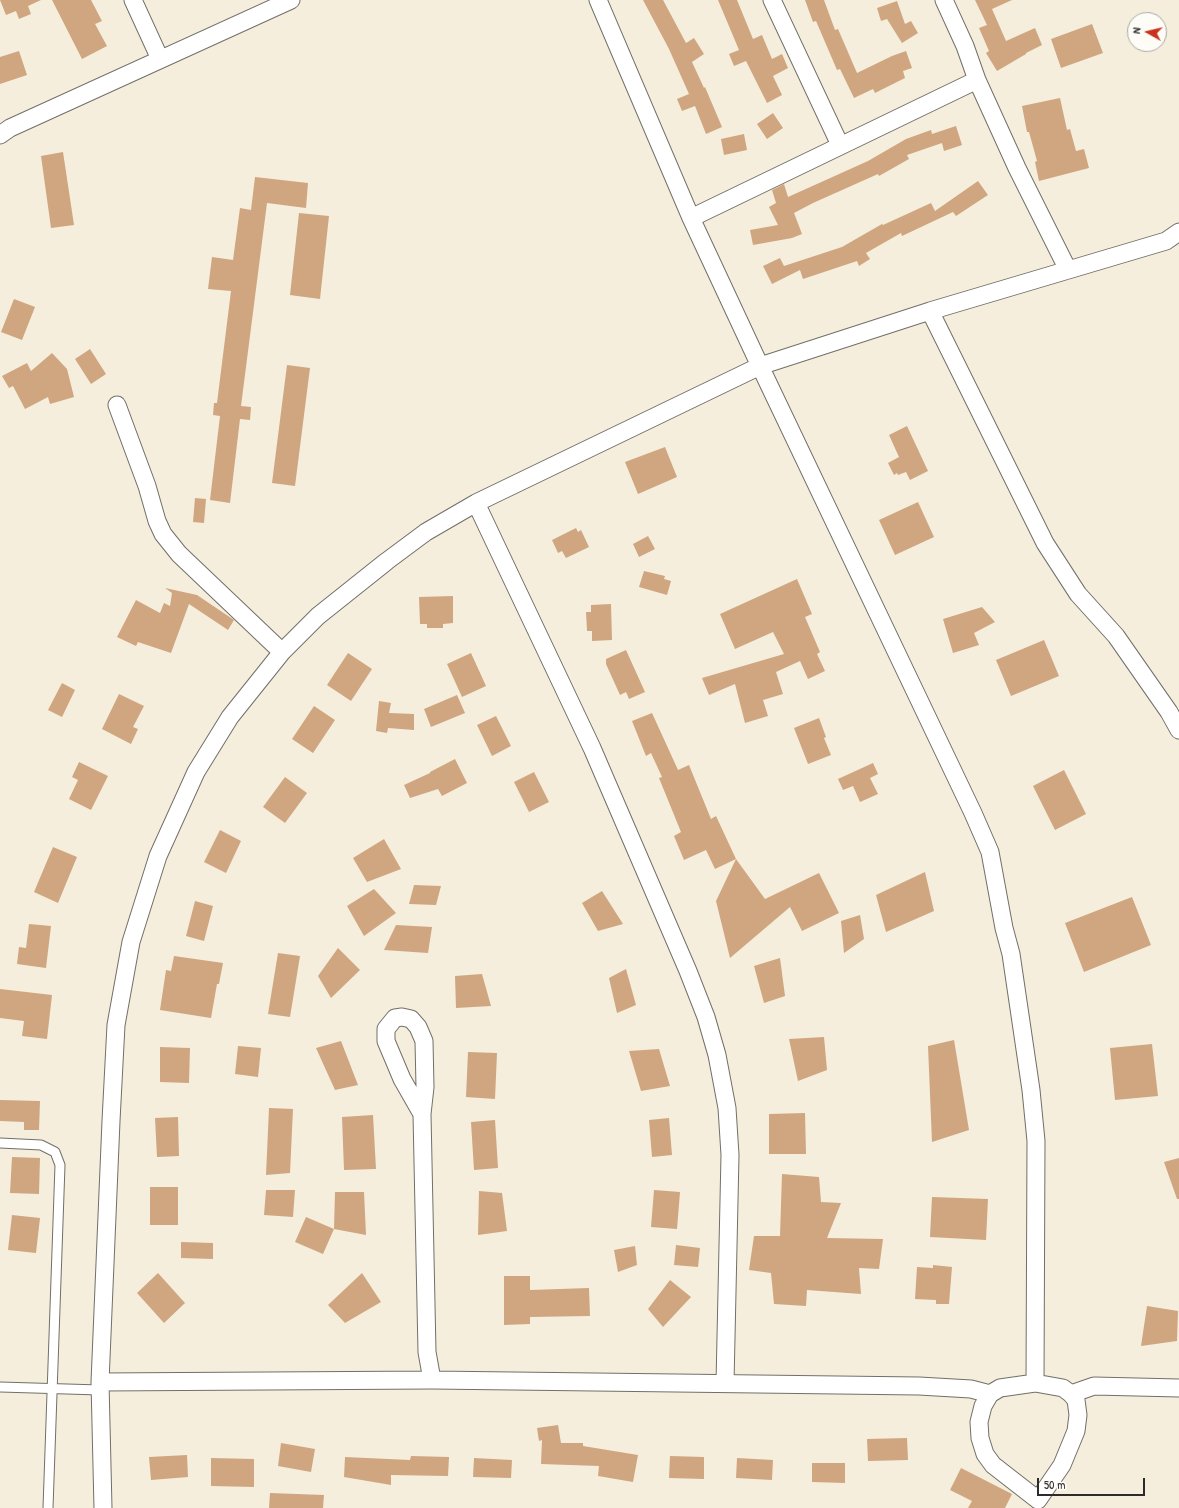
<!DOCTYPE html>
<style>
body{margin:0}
#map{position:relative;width:1179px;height:1508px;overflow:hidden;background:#f5eedc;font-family:"Patrick Hand",sans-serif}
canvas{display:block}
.north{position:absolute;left:1127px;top:12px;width:40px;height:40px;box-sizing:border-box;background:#fdfcf7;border:1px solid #a9a8a5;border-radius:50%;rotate:278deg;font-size:11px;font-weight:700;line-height:16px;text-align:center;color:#2b2b2b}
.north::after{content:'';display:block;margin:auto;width:14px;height:18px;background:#c8321e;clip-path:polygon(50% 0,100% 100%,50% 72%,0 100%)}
.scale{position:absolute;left:1037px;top:1478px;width:108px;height:18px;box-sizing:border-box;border:2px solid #2b2b2b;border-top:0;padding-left:5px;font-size:12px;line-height:14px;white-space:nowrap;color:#2b2b2b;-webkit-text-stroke:3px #fdfcf7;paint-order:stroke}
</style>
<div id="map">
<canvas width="1179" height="1508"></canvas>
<div class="north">N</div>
<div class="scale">50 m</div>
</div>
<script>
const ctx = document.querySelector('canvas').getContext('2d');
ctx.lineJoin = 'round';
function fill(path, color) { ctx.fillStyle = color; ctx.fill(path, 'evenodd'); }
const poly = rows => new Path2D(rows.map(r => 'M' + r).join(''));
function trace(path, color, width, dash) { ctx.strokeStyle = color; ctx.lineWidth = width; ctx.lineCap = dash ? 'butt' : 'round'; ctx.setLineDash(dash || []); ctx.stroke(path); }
const building = poly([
 [0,0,41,0,28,6,31,14,19,19,16,11,6,15],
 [52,0,91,0,102,21,95,24,107,46,82,59],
 [643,0,663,0,686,43,694,38,704,54,692,62,704,88,705,87,722,127,706,134,695,106,682,111,677,99,689,94,669,49],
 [718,0,737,0,753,39,762,35,772,59,782,54,788,68,773,76,782,95,767,103,746,61,734,66,729,54,739,50],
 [805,0,824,0,835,30,838,29,857,73,892,56,906,51,912,68,903,71,905,78,875,93,873,89,854,98,840,69,837,70,816,21,813,22],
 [975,0,1012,0,992,9,1006,41,1035,28,1042,45,1026,53,1026,54,997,71,986,53,989,51,979,28,987,25],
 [897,1,905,24,911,21,918,33,902,43,887,19,881,21,877,8],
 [1092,24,1103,53,1061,68,1051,39],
 [19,51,27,75,0,84,0,57],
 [1060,98,1067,130,1070,129,1076,151,1084,149,1089,168,1039,181,1035,162,1037,161,1029,132,1027,132,1022,106],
 [773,113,783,128,767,139,757,124],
 [956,126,962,145,944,151,942,143,907,155,909,159,879,176,878,174,813,203,794,213,802,234,792,238,753,245,750,230,778,225,769,207,776,203,772,190,784,184,788,197,868,161,906,139,931,130,932,134],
 [744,134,747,150,724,155,721,139],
 [63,152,74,225,51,228,41,156],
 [255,177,308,183,306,208,267,203,241,406,251,407,250,420,240,419,230,503,210,500,220,416,213,415,214,403,217,403,231,291,208,289,212,257,233,260,240,208,251,210],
 [978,181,988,195,956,216,953,212,902,236,901,233,866,253,870,259,859,266,857,261,803,279,800,270,772,284,763,266,780,258,784,266,842,247,882,224,883,225,931,203,935,211],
 [299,213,329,216,320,299,290,295],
 [14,299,35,307,22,340,1,332],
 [90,349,106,374,91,384,75,359],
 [52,353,67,369,74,397,50,404,48,397,25,409,13,386,9,388,2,376,27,363,31,371],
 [287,365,310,368,295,486,272,483],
 [907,426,928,471,910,480,906,472,898,475,897,473,894,475,888,463,899,457,889,435],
 [665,447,677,477,638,494,625,462],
 [195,498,206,499,204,523,193,522],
 [918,502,934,537,895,555,879,520],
 [576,528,578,532,581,530,589,547,566,558,562,551,558,553,552,540],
 [648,536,655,549,639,557,633,544],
 [644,571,665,576,664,579,671,581,667,595,639,587],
 [797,579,812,614,805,617,820,652,817,654,825,671,808,679,800,661,776,672,783,694,763,700,768,716,745,723,735,684,709,695,702,678,784,654,773,632,735,649,720,614],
 [165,588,197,595,234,620,228,630,189,604,171,653,138,642,136,646,117,637,136,600,160,613,164,603,170,606,172,593],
 [453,596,453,623,443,624,443,628,427,628,427,624,420,624,419,597],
 [611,604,612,640,592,641,592,631,587,631,586,612,591,612,591,605],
 [982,607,995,622,974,633,979,645,953,653,943,619],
 [1044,640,1059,676,1011,696,996,660],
 [626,650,645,692,629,699,626,692,620,695,606,664,606,659],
 [348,653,372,669,351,701,327,685],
 [471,653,486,686,462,697,447,664],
 [62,683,75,690,62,717,48,710],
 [119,694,144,706,133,727,138,729,131,744,102,729],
 [457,695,465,713,431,727,424,709],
 [379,701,391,703,389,713,414,714,414,730,388,728,387,733,376,731],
 [314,706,335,720,313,753,292,739],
 [652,713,678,770,689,765,711,819,716,816,736,859,715,869,706,850,684,860,674,836,681,832,659,778,662,777,651,753,646,756,632,721],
 [496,716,511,746,492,756,477,725],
 [819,718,826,737,824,738,831,755,808,764,794,728],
 [455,759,467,783,442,796,438,789,410,798,404,785,430,773,430,772],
 [79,762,108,776,91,810,69,799,78,780,72,777],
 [873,763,878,774,870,778,878,794,860,802,853,786,843,790,838,779],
 [1064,770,1086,814,1055,830,1033,786],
 [534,772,549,802,529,812,514,782],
 [285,777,307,793,285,823,263,807],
 [220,830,241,841,226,873,204,862],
 [384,839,401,869,367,882,353,858],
 [53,847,77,857,58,903,34,892],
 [736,859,765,899,819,873,839,913,802,931,790,907,730,958,716,901],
 [925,872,934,911,886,932,876,895],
 [414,885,441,886,436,905,409,904],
 [374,889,396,913,364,936,347,906],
 [602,891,623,924,598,931,582,903],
 [1132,897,1151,945,1084,972,1065,923],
 [195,901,213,906,204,941,186,936],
 [860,915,864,939,844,953,841,921],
 [29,924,51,926,46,968,17,964,19,947,26,948],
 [396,925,432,927,428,953,384,950],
 [338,948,360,970,331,998,318,976],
 [278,953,300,956,290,1017,268,1014],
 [174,956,223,963,219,984,217,984,211,1018,160,1010,166,970,171,971],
 [780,958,785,996,764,1003,754,966],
 [626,969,636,1005,617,1013,609,978],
 [482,974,491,1006,456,1008,455,976],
 [0,989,52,995,47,1039,22,1036,24,1021,0,1018],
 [824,1037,827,1070,798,1081,789,1039],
 [954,1040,969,1130,932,1142,928,1046],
 [341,1041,358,1085,335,1090,316,1048],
 [1152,1044,1158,1096,1115,1100,1110,1048],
 [238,1046,261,1048,258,1077,235,1074],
 [160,1047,190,1048,189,1083,160,1082],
 [659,1049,670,1086,641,1091,629,1051],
 [468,1052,497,1053,495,1099,466,1097],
 [0,1100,40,1101,39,1130,24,1130,24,1122,0,1121],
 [269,1108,293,1109,290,1173,266,1175],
 [805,1113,806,1154,769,1154,769,1114],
 [373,1115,376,1169,344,1170,342,1117],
 [178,1117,179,1156,157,1157,155,1118],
 [669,1118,672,1155,652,1157,649,1120],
 [495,1120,498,1168,474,1170,471,1122],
 [12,1157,40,1158,39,1194,10,1193],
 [1179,1158,1179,1199,1177,1199,1164,1162],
 [782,1174,819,1177,821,1202,841,1203,827,1238,883,1239,879,1269,859,1268,861,1294,807,1290,806,1306,774,1304,771,1273,749,1270,754,1236,780,1236],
 [150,1187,178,1187,178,1225,150,1225],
 [266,1190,295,1190,293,1217,264,1215],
 [654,1190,680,1192,677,1229,651,1227],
 [479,1191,502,1193,507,1231,478,1235],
 [335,1192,364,1192,366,1235,334,1229],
 [932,1197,988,1199,986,1240,930,1237],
 [12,1215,40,1218,36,1253,8,1250],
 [306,1217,334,1229,323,1254,295,1242],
 [181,1242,213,1243,213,1259,181,1258],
 [676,1245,700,1248,698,1267,674,1265],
 [635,1246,637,1265,618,1272,614,1250],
 [933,1265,952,1267,949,1304,936,1304,936,1300,915,1299,917,1267,933,1268],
 [158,1273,185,1303,164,1323,137,1293],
 [362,1273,381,1302,345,1323,328,1305],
 [504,1276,530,1276,530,1290,589,1288,590,1316,530,1317,530,1324,504,1325],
 [670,1280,691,1297,663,1327,648,1309],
 [1147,1306,1178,1311,1177,1341,1141,1346],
 [558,1425,561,1443,583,1443,583,1446,638,1455,633,1482,598,1476,599,1466,541,1464,542,1440,539,1441,537,1428],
 [907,1438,908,1460,868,1461,867,1439],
 [281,1443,315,1449,311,1472,278,1466],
 [187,1455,188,1477,151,1480,149,1457],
 [411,1456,449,1457,448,1476,391,1475,391,1485,344,1477,345,1457,410,1460],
 [670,1456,704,1457,704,1479,669,1478],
 [211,1458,254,1459,254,1487,211,1486],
 [474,1458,512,1460,511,1478,473,1477],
 [737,1458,773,1460,772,1480,736,1478],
 [812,1463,845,1463,845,1483,812,1482],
 [961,1468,1012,1494,1005,1508,968,1508,972,1501,950,1490],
 [270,1493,324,1495,323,1508,269,1508]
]);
const lane = poly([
 [0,1143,41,1145,55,1152,60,1165,48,1508],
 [0,1387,100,1390]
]);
const street = poly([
 [133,0,160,59],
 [598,0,691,218,760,366,973,813,990,852,1004,928,1011,954,1031,1090,1036,1141,1035,1383],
 [772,0,840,145],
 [944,0,965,46,977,80,1017,168,1068,270],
 [0,135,10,128,291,0],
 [691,218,977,80],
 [930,311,1045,543,1078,594,1116,636,1169,712,1179,730],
 [117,405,147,486,157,521,163,534,179,554,282,652],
 [476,503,592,748,688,971,706,1017,717,1055,727,1108,730,1155,725,1383],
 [422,1114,402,1079,386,1041,386,1029,395,1018,402,1017,411,1019,418,1027,424,1041,425,1087,422,1114,427,1352,432,1380],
 [100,1382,432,1380,919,1386,971,1389,990,1394],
 [1035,1383,1063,1388,1071,1394,1076,1400,1078,1415,1076,1431,1062,1465,1038,1500,993,1465,985,1454,980,1438,979,1422,983,1406,990,1394,1000,1388,1035,1383],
 [1071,1394,1094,1386,1179,1388],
 [103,1508,100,1382,111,1121,116,1025,131,942,158,856,196,772,230,717,282,652,318,616,387,561,426,532,476,503,760,366,930,311,1166,241,1179,232]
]);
fill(building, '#cfa680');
trace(lane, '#726f69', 11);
trace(street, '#726f69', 19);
trace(lane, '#fff', 9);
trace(street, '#fff', 17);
</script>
